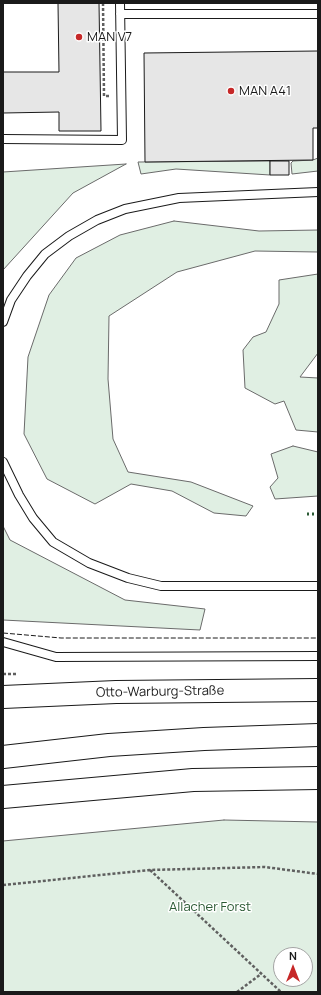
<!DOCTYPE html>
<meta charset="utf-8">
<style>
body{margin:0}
#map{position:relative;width:321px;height:995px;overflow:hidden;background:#fff;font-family:Manrope,sans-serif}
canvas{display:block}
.frame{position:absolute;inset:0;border:4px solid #1a1a1a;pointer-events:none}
.north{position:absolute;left:273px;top:947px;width:40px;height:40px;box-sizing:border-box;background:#fff;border:1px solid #a3a3a3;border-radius:50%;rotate:0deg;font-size:11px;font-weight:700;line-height:16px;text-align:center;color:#1a1a1a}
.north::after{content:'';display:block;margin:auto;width:14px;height:18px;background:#c62828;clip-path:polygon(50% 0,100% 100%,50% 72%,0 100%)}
</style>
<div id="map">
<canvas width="321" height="995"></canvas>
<div class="frame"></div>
<div class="north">N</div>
</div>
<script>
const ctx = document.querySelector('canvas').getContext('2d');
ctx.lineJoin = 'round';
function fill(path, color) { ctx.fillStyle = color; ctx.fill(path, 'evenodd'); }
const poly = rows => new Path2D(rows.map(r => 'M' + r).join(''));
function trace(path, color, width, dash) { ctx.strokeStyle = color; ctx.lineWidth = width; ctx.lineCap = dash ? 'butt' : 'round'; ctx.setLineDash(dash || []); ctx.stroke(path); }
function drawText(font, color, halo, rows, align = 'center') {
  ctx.font = font + ' Manrope,sans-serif'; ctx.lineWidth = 3; ctx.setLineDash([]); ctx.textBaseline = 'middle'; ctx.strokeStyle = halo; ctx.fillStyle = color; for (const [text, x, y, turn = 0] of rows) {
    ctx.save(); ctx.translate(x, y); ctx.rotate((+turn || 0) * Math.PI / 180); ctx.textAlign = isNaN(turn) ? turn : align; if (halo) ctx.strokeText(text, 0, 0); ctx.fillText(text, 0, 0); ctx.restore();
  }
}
const green = poly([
 [318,158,318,171,292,174,291,163,293,161,313,160,318,158],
 [270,161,270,175,176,169,141,174,138,162,270,161],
 [126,164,73,193,3,270,3,172,126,164],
 [174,221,259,231,318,230,318,252,255,251,177,272,109,316,108,379,113,439,128,472,191,482,253,506,246,516,214,513,172,491,131,484,95,504,47,479,24,434,28,357,49,295,76,258,120,235,174,221],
 [318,274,318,353,300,377,318,378,318,432,296,430,284,401,275,404,245,388,243,350,253,337,266,332,279,304,279,280,318,274],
 [293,446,318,452,318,496,275,499,270,487,278,478,271,454,293,446],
 [3,526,10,540,125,600,205,609,200,630,3,620,3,526],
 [224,820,318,822,318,992,3,992,3,841,224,820],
 [281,955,305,955,305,979,281,979,281,955]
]);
const building = poly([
 [58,3,99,3,101,131,59,131,59,112,3,113,3,72,59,72,58,3],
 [318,51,318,128,313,128,313,160,145,162,144,53,318,51],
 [270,161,289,161,289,175,270,175,270,161]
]);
const path = poly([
 [103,3,104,96,109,96],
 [3,674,16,674],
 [150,870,281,992],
 [3,885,150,870,265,867,318,874],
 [237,992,261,974]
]);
const lane = poly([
 [120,14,318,14],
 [3,139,122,140,120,3],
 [3,322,11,300,27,276,45,254,69,236,97,220,125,209,179,198,318,192],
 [3,462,19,495,33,518,53,542,89,563,128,578,161,586,318,586],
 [3,642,56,657,318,656]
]);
const secondary = poly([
 [3,697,116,692,318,690]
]);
const highway = poly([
 [3,757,109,745,204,739,318,735],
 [3,797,193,780,318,778]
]);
const hedge = poly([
 [307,514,318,514]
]);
const fence = poly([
 [3,633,61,638,318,638]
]);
const markers = [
 [79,37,4,"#c62828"],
 [231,91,4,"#c62828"]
];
const poiNames = [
 ["MAN V7",87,37],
 ["MAN A41",239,91]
];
const streetNames = [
 ["Otto-Warburg-Straße",160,692,-1]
];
const parkNames = [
 ["Allacher Forst",210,907]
];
fill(green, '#e0efe3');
trace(green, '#6a6a6a', 1);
fill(building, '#e6e6e6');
trace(building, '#1a1a1a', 1);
trace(lane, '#1a1a1a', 10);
trace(secondary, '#1a1a1a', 24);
trace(highway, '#1a1a1a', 24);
trace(path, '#5f5f5f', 2.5, [3, 2]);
trace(lane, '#fff', 8);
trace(secondary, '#fff', 22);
trace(highway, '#fff', 22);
trace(hedge, '#2b5a34', 3, [2, 3]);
trace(fence, '#1a1a1a', 1, [5, 2]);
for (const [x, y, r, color] of markers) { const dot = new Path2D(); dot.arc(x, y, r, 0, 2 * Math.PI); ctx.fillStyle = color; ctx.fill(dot); trace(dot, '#fff', 1.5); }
drawText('13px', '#1a1a1a', '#fff', poiNames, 'left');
drawText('13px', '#1a1a1a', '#fff', streetNames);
drawText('13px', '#2b5a34', '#fff', parkNames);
</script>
